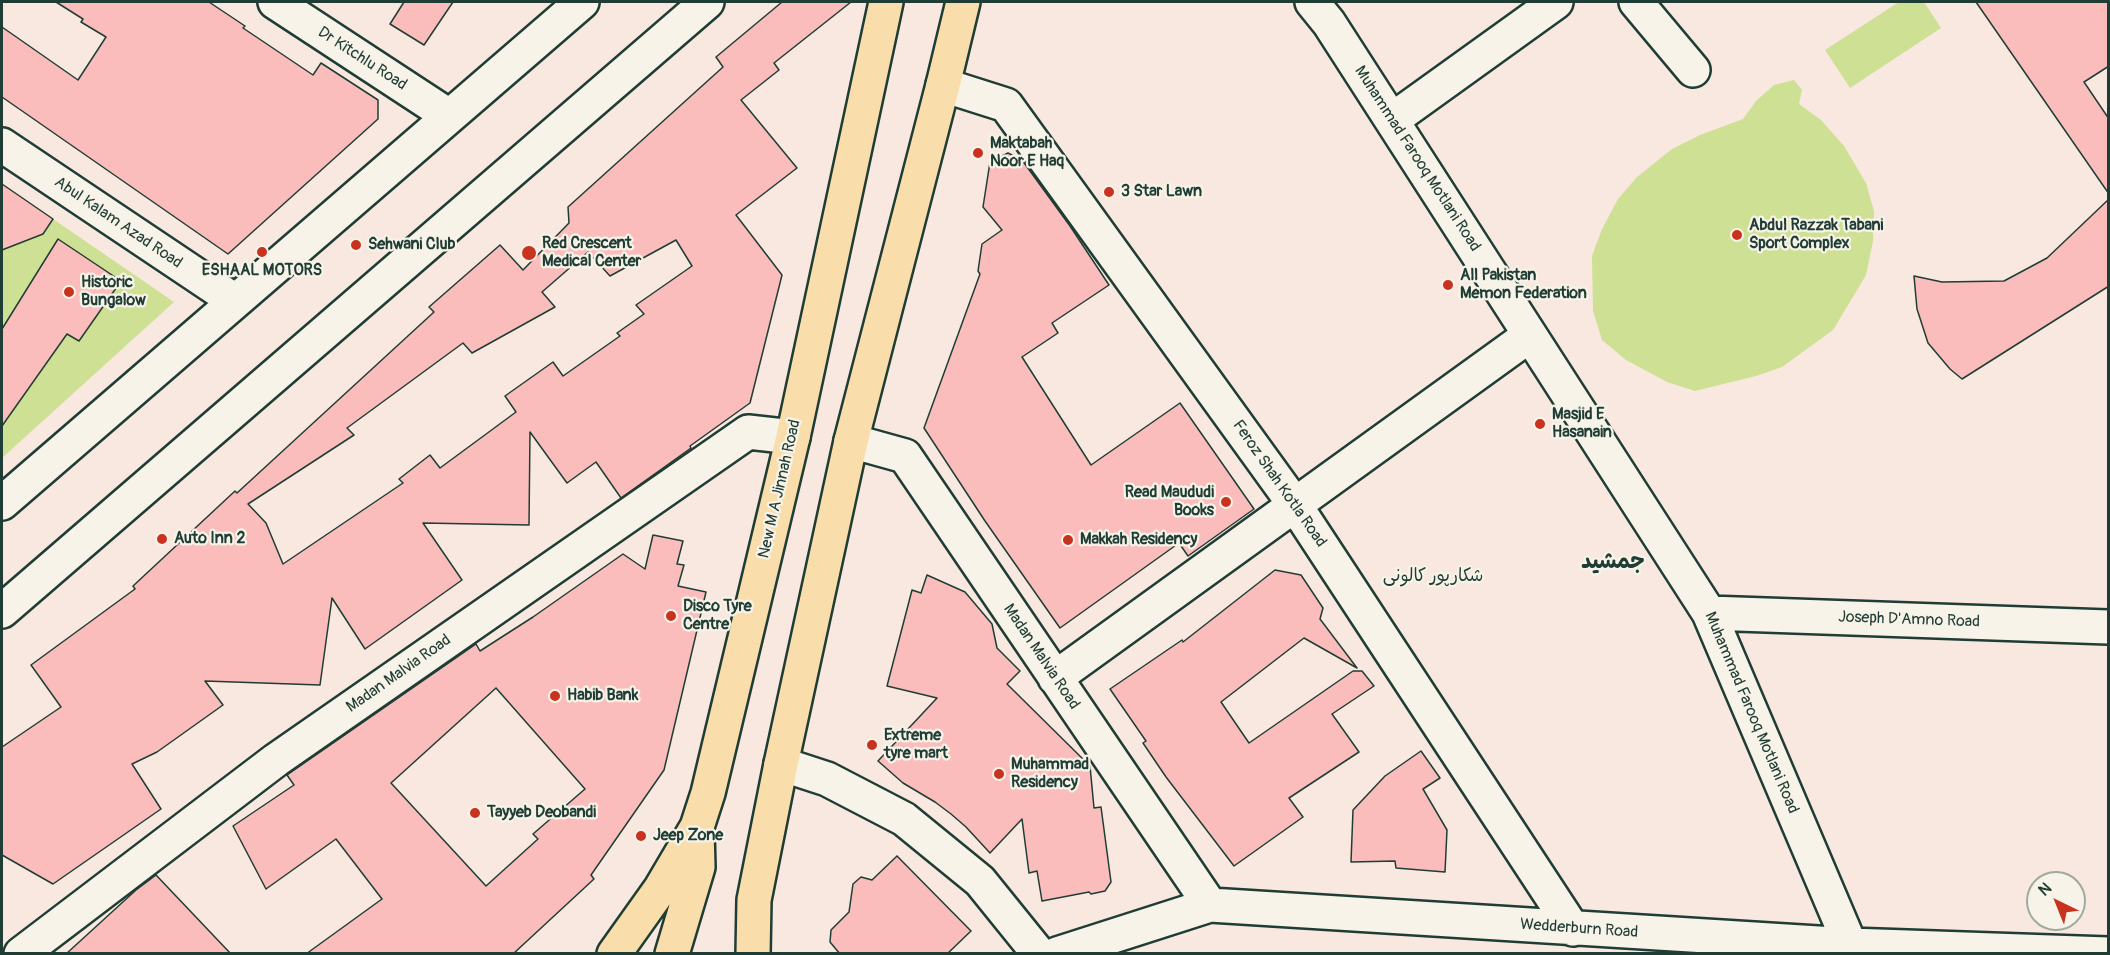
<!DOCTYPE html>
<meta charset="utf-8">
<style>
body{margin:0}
#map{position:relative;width:2110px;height:955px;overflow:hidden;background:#f8e8df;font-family:Pangolin,sans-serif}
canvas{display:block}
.frame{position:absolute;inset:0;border:3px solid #1f3d34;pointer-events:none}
.north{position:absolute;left:2026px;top:871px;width:60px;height:60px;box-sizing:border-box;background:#f7f3e8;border:2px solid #a1aaa0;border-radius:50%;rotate:317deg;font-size:16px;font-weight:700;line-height:24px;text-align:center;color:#1f3d34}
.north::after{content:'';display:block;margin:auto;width:21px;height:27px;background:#c8321e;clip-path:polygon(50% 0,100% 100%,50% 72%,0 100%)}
</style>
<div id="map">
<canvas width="2110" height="955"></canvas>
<div class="frame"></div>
<div class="north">N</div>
</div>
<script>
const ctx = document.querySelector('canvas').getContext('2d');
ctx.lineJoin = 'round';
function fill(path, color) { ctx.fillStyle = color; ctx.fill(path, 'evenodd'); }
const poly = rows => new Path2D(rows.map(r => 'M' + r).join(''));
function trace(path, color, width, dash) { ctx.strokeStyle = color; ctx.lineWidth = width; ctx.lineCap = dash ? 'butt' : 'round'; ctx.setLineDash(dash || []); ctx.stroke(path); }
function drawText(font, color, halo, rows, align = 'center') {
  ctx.font = font + ' Pangolin,"Playpen Sans Arabic",sans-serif'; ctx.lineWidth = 4.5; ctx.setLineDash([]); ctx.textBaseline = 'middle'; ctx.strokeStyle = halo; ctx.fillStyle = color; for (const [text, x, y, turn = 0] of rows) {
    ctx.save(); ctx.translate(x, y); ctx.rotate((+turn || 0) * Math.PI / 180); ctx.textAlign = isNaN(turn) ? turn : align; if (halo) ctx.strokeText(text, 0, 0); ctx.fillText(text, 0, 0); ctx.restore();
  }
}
const green = poly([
 [1899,2,1924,2,1941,28,1850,88,1825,50],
 [1794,80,1802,90,1799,104,1821,120,1844,146,1866,183,1874,211,1873,241,1866,275,1833,330,1782,367,1756,376,1695,391,1667,382,1626,360,1602,340,1593,311,1592,256,1602,229,1618,199,1637,177,1672,149,1700,135,1743,119,1756,101,1774,85],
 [53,219,174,302,2,458,2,250,43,234]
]);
const building = poly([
 [56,2,209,2,245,26,243,28,313,75,321,63,378,100,378,119,228,254,2,97,2,27,78,80,106,37,81,22,83,19,56,2],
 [404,2,453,2,424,45,390,24,404,2],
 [782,2,851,2,774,63,779,70,741,100,797,168,736,215,782,275,750,403,690,446,691,448,621,498,596,462,567,483,530,432,529,525,423,523,462,580,365,649,332,598,320,685,205,681,223,705,157,752,132,764,161,809,53,884,2,855,2,747,61,707,31,665,135,589,133,586,235,491,237,493,434,312,429,307,500,245,523,270,569,223,568,207,723,67,716,57,782,2],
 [676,240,692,266,636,305,644,314,617,333,620,336,563,376,553,362,505,396,516,412,440,468,430,455,399,479,403,483,283,564,266,523,248,504,354,435,347,428,463,343,472,353,555,307,542,292,588,252,610,276,676,240],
 [1976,2,2109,2,2109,66,2084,82,2109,119,2109,194,1976,2],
 [1008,153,1022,160,1070,226,1109,285,1052,323,1058,333,1022,357,1091,465,1180,403,1254,509,1188,556,1179,543,1060,628,985,521,924,428,980,274,978,271,982,244,1002,230,983,207,990,162,1008,153],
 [2,184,53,219,43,234,2,250,2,184],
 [2109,199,2109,286,1962,379,1950,369,1928,343,1917,309,1914,276,1942,282,2004,281,2047,258,2109,199],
 [58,239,121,281,79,341,67,334,2,426,2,329,58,239],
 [653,535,683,541,677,564,684,565,678,586,706,592,664,770,591,875,594,879,513,954,306,954,382,899,336,839,266,889,233,826,294,785,287,775,476,644,480,651,533,617,623,554,645,569,653,535],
 [496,688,585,789,533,834,538,839,486,886,391,783,496,688],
 [1275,570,1301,575,1323,608,1320,619,1357,668,1304,638,1221,702,1249,743,1353,671,1362,671,1374,686,1332,714,1359,752,1289,798,1303,817,1234,866,1166,777,1143,743,1146,741,1110,689,1182,640,1183,642,1275,570],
 [927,575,965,592,992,624,997,648,1020,671,1007,684,1090,766,1094,808,1101,807,1111,882,1105,891,1091,894,1089,892,1042,901,1037,871,1029,873,1022,819,990,853,966,827,951,814,935,802,903,783,878,761,937,698,887,686,912,590,921,593,927,575],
 [1421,751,1440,778,1423,789,1447,830,1445,872,1396,868,1395,861,1351,862,1353,810,1385,776,1421,751],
 [897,856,971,931,947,954,840,954,830,942,831,930,849,912,853,884,861,877,872,880,897,856],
 [156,875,231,954,66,954,136,890,156,875]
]);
const minor = poly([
 [275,2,449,116],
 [1312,2,1329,23,1709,613,1854,954],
 [1636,2,1693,70],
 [943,85,1006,105,1295,505,1573,929],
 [1392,120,1556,2],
 [2,145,235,301],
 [851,441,905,456,1210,905],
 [2,503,582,2],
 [2,611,707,2],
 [1709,613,2108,627],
 [1055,678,1530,335],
 [781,764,827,779,904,819,980,881,1039,954],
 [21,954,276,760,748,432,793,437],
 [1057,954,1210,905,1850,945,2108,954]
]);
const major = poly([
 [614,954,661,888,697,827,708,793,793,437,886,2],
 [672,954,698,867,697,830],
 [753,954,754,900,781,764,851,441,943,85,963,2]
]);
const markers = [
 [978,153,6,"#c8321e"],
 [1109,192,6,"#c8321e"],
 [1737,235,6,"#c8321e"],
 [356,245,6,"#c8321e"],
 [262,252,6,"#c8321e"],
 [529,253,8,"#c8321e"],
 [1448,285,6,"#c8321e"],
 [69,292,6,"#c8321e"],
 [1540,424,6,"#c8321e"],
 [1226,502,6,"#c8321e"],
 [162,539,6,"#c8321e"],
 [1068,540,6,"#c8321e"],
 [671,616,6,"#c8321e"],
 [555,696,6,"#c8321e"],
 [872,745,6,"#c8321e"],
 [999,774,6,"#c8321e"],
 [475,813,6,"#c8321e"],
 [641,836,6,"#c8321e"]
];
const streetNames = [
 ["Dr Kitchlu Road",362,59,33],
 ["Muhammad Farooq Motlani Road",1417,159,57],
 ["Abul Kalam Azad Road",118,223,34],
 ["Feroz Shah Kotla Road",1279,484,55],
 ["New M A Jinnah Road",780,489,-77],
 ["Joseph D'Amno Road",1909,620,2],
 ["Madan Malvia Road",1041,657,56],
 ["Madan Malvia Road",399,674,-35],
 ["Muhammad Farooq Motlani Road",1751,713,67],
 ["Wedderburn Road",1579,929,4]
];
const poiNames = [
 ["Maktabah",990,144],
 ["Noor E Haq",990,162],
 ["3 Star Lawn",1121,192],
 ["Abdul Razzak Tabani",1749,226],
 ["Sport Complex",1749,244],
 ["Red Crescent",542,244],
 ["Medical Center",542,262],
 ["Sehwani Club",368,245],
 ["ESHAAL MOTORS",262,271,"center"],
 ["All Pakistan",1460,276],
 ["Memon Federation",1460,294],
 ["Historic",81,283],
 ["Bungalow",81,301],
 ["Masjid E",1552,415],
 ["Hasanain",1552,433],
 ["Read Maududi",1214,493,"right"],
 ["Books",1214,511,"right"],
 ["Auto Inn 2",174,539],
 ["Makkah Residency",1080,540],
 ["Disco Tyre",683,607],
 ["Centre",683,625],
 ["Habib Bank",567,696],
 ["Extreme",884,736],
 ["tyre mart",884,754],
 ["Muhammad",1011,765],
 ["Residency",1011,783],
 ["Tayyeb Deobandi",487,813],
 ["Jeep Zone",653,836]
];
const neighbourhoodNames = [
 ["شکارپور کالونی",1433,576]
];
const districtNames = [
 ["جمشید",1613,562]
];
fill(green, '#cee094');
fill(building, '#fabdbc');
trace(building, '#1f3d34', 1.5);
trace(minor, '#1f3d34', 38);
trace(major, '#1f3d34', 38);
trace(minor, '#f7f3e8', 33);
trace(major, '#f9ddab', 33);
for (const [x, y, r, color] of markers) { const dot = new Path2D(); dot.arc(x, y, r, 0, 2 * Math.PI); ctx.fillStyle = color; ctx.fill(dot); trace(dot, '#f7f3e8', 2); }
drawText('16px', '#1f3d34', '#f7f3e8', streetNames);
drawText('bold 16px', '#1f3d34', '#f7f3e8', poiNames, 'left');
drawText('18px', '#1f3d34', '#f7f3e8', neighbourhoodNames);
drawText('bold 22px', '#1f3d34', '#f7f3e8', districtNames);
</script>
